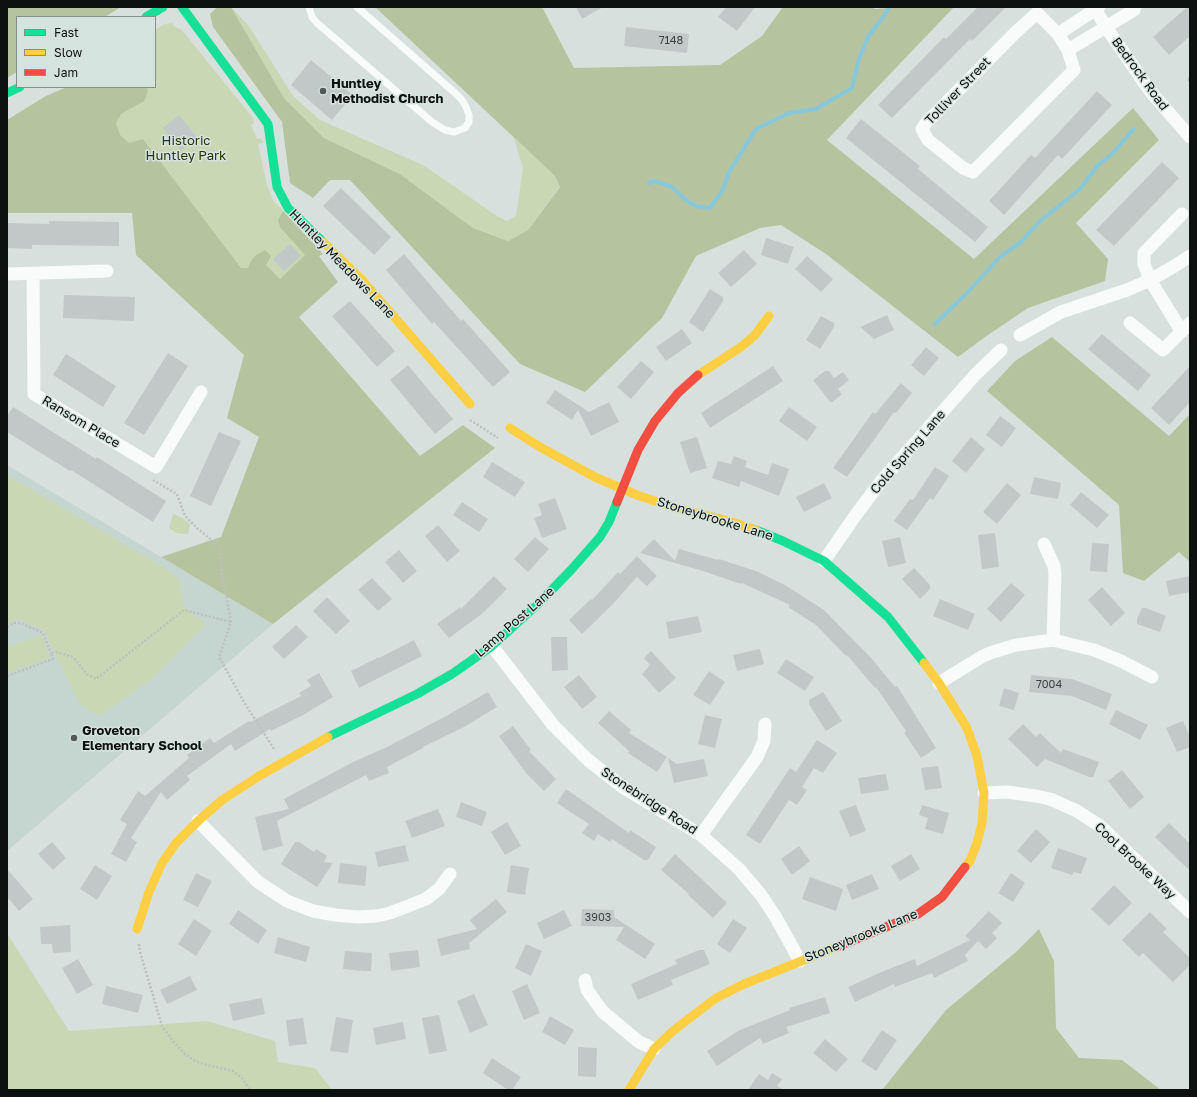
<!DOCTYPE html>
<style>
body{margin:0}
#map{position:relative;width:1197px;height:1097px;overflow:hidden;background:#d8e0dd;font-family:"Golos Text",sans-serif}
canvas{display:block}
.frame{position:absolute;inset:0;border:8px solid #0c100f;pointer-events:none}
.legend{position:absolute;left:16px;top:16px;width:140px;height:72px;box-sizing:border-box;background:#d5e3de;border:1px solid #858f8b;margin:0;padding:5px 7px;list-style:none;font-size:12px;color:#0c100f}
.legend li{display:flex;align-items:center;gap:8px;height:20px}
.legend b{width:20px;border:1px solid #858f8b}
</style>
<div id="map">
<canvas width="1197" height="1097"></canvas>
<div class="frame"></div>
<ul class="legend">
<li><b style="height:5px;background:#16e098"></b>Fast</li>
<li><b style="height:5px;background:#ffcf43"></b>Slow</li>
<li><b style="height:5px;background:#f24e42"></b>Jam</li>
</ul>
</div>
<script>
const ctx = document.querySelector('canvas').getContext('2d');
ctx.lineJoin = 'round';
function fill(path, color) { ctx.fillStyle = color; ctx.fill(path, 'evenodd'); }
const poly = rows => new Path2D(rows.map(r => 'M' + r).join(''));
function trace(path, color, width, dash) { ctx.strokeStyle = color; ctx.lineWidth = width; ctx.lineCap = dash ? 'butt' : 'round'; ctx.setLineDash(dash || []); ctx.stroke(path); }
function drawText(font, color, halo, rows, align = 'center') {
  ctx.font = font + ' "Golos Text",sans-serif'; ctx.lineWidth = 3; ctx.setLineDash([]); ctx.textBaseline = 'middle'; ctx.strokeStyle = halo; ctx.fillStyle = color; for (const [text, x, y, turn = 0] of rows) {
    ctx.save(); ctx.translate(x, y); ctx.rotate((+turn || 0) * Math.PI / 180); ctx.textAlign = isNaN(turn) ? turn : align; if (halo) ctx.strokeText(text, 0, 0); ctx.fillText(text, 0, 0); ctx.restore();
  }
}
const built = poly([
 [7,465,273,624,7,851]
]);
const green = poly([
 [231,7,249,26,293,96,320,120,423,165,497,216,507,221,516,216,523,168,514,138,555,176,560,186,528,230,508,241,473,228,400,174,324,138,284,98],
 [173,23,173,26,182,30,253,118,254,124,251,125,257,139,261,138,263,143,258,144,267,185,274,202,280,207,319,256,254,315,114,173,7,120,46,96,67,87,155,87,155,30,164,24],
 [7,475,161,566,179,579,184,607,206,625,150,680,100,715,88,710,80,704,44,631,18,619,7,623],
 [173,514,183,518,190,524,188,534,176,533,169,528],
 [42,635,50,658,9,672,7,666,7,647],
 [7,933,69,1031,207,1021,275,1041,278,1062,315,1068,332,1090,7,1090]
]);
const forest = poly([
 [7,7,121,7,105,17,17,17,17,72,7,78],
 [222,7,231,7,284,98,324,138,400,174,473,228,508,241,528,230,560,187,555,176,375,7,542,7,574,68,720,65,762,36,783,7,872,7,875,9,903,7,954,7,827,140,974,259,1133,108,1159,140,1076,223,1108,259,1105,281,1028,308,985,337,958,357,826,254,781,225,760,228,696,256,662,318,585,392,520,364,350,180,330,180,313,198,290,183,282,122,213,27,210,14,216,8],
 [67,87,146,87,148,91,144,101,121,114,116,123,120,135,129,143,143,139,241,268,248,268,251,261,256,255,265,250,271,256,266,265,280,279,305,255,280,227,278,220,283,211,323,254,319,256,338,282,299,317,420,456,463,425,495,448,273,624,161,557,221,537,259,437,227,418,244,355,136,255,132,213,7,213,7,120,46,96],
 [1052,337,1169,436,1190,414,1190,450,1189,451,1190,452,1190,562,1179,552,1144,581,1123,573,1119,505,987,391,1015,361],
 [1039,929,1054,961,1056,1028,1079,1058,1122,1060,1161,1090,882,1090,946,1010,1016,952]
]);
const stream = poly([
 [1190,80,1190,79],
 [649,183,655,181,672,187,687,201,696,206,710,208,723,190,729,172,756,129,789,113,816,109,852,88,859,59,868,37,887,12,889,7],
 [935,324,967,293,1000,257,1021,242,1040,221,1080,189,1097,166,1112,154,1134,129]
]);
const building = poly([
 [576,7,603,7,582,19],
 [726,7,755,7,737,31,718,17],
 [978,7,1006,7,972,41,970,39,892,118,878,105,944,37,946,39],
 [1187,7,1190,7,1190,36,1169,55,1153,37],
 [626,27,689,34,687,53,624,46],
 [311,60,353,95,332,120,291,85],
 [1097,91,1112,105,1062,159,1058,155,1004,215,989,201,1031,155,1035,158],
 [179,115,197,137,181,150,163,128],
 [861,119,920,166,918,169,988,227,975,242,846,138],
 [1162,162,1179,178,1114,246,1096,230],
 [341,188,391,237,374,255,323,206],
 [49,221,119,222,119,246,32,245,32,249,7,248,7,223,49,224],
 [766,238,794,247,788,264,761,255],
 [290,244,301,256,284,271,273,259],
 [744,250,757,264,731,287,718,273],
 [404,254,461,321,463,319,510,372,493,387,434,322,432,324,386,270],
 [807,256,833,279,821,292,795,269],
 [710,289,723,297,723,301,703,332,689,322],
 [64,295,135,297,134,321,63,318],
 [350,301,395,351,377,367,332,316],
 [887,315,894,330,874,339,860,327],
 [821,316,834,323,834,327,820,349,806,340],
 [682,329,692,343,666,361,656,347],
 [1102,334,1151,375,1138,391,1088,349],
 [926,347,939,358,924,376,911,365],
 [168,353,188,366,144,435,124,423],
 [66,354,116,386,103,407,53,375],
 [641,361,654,372,631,399,617,387],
 [408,365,453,419,435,434,390,380],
 [773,366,783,381,710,428,701,413],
 [1190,366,1190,402,1169,425,1151,408],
 [825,371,829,371,834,378,843,372,849,380,838,389,842,394,831,403,813,380],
 [901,383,912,393,896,413,894,412,847,477,833,468,873,412,875,414],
 [555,390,589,412,609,402,619,422,591,436,578,410,572,420,546,403],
 [13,407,96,459,97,457,166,501,153,522,71,470,70,471,7,432,7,416],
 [789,407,817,427,807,441,779,421],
 [1000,416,1016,428,1002,447,986,435],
 [219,432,241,441,211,506,190,496],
 [697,437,707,468,690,473,680,442],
 [971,437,985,449,966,473,952,461],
 [734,456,747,461,745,467,768,475,772,463,789,469,779,496,741,481,739,487,712,478,718,461,731,464],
 [492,462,525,482,515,497,483,477],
 [935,467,949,476,933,500,930,498,907,530,894,521,910,499,913,500],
 [1034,477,1061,483,1058,499,1030,494],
 [824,483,832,498,804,512,796,497],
 [1007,483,1021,495,997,524,983,512],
 [1081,492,1109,515,1097,528,1070,505],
 [555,498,567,529,542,538,534,518,542,515,538,504],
 [462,502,488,519,479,532,453,515],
 [438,525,460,551,447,562,425,536],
 [995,533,999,567,982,569,978,535],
 [535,537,549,549,528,572,514,559],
 [900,537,906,563,888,567,882,541],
 [654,539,675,561,679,549,718,560,719,559,756,571,785,585,824,610,872,659,895,687,897,686,936,748,921,758,904,733,906,731,876,687,875,688,847,655,846,656,816,625,788,607,790,605,742,583,741,584,703,571,640,553],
 [1092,543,1109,544,1107,572,1090,571],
 [399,550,417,571,403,583,385,562],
 [637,556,657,576,647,586,637,577,610,607,582,634,569,620,591,599,592,600,618,572,620,574],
 [914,568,930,585,930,589,920,599,902,579],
 [494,576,507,589,483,613,449,638,437,624,460,607,461,609],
 [1190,576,1190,592,1169,596,1166,581],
 [372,578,392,599,378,611,358,590],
 [1011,583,1025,595,1001,622,987,609],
 [1102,587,1125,613,1111,626,1088,600],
 [327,597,350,621,336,634,313,611],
 [940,599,975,614,968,630,933,616],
 [1142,608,1146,608,1166,616,1160,632,1137,624,1137,619],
 [698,616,702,632,669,639,666,622],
 [296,625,308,637,284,659,272,647],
 [551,637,567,637,568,670,552,671],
 [414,640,422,656,359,688,351,671,379,657,379,658],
 [760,649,764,664,737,671,733,655],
 [651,651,676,678,659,693,642,674,650,665,644,658],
 [786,659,814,677,805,691,777,673],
 [709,671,725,682,710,705,693,695],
 [319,673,333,697,303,715,271,731,270,729,235,751,231,744,187,776,190,780,167,800,161,792,131,838,137,842,126,862,111,854,127,824,120,820,138,791,145,796,189,758,187,755,210,738,214,743,249,721,250,722,301,696,299,693,311,686,307,680],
 [579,675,597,697,582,709,564,687],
 [1031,675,1072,679,1112,694,1106,710,1072,696,1029,692],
 [1004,688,1019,693,1014,710,999,706],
 [488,692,497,707,464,727,423,747,423,748,387,767,389,773,369,781,366,775,277,821,283,846,263,851,255,817,289,809,284,799,353,762,387,747,448,715],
 [823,692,842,721,826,731,809,704,809,700],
 [1116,710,1148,725,1140,740,1109,724],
 [609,711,631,730,629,733,667,757,657,772,628,753,629,751,598,723],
 [705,715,722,719,715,748,698,744],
 [1183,721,1190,737,1190,747,1177,752,1166,728],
 [1023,724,1036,737,1040,733,1061,753,1063,749,1099,762,1093,777,1089,777,1045,759,1037,767,1008,739],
 [513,726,531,750,529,751,556,779,544,791,526,773,499,736],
 [817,740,837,753,823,773,814,768,802,787,807,790,797,805,789,800,760,844,746,835,790,768,796,772],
 [668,758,677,764,704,759,708,776,674,783],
 [938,766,942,788,925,790,921,768],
 [1122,770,1144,797,1130,809,1108,781],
 [886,774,889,790,861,794,858,778],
 [566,789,629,833,630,830,656,847,648,860,644,860,612,839,610,842,598,834,594,841,582,833,589,824,557,803],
 [461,802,487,812,482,826,456,817],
 [856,805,866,831,850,837,839,811],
 [922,805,949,813,943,834,925,829,928,818,919,815],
 [438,809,445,826,412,838,405,821],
 [507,822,521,846,505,855,491,832],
 [1169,823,1190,844,1190,871,1155,837],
 [1036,829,1050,842,1031,863,1017,851],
 [52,842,66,858,53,870,38,854],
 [295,842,299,842,314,852,316,849,327,856,324,862,333,863,317,887,281,864],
 [405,845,409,861,378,867,375,852],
 [799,846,810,861,792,875,781,859],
 [1058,848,1087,858,1081,874,1074,872,1072,875,1051,868],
 [675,854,727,903,713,918,688,895,689,894,661,870],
 [911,854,920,869,900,881,891,866],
 [340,863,367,866,365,886,338,883],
 [95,865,112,876,97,900,80,889],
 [511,865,529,868,525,895,507,892],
 [7,869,33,899,19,911,7,897],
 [196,873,212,881,198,907,183,900],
 [1011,873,1025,883,1013,902,998,893],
 [872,874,879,889,852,900,846,885],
 [810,877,843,889,836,911,802,899],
 [1114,885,1132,903,1109,926,1091,909],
 [496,899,507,912,469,943,470,949,441,956,437,939,477,929,470,920],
 [582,909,614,910,614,917,655,944,645,959,616,940,624,927,581,926],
 [238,910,267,930,258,944,229,924],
 [564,910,572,926,544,939,537,923],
 [989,911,1002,923,992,933,997,938,986,949,978,941,965,955,968,961,934,978,932,973,895,987,894,984,855,1002,848,987,886,970,915,959,917,966,970,940,965,936],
 [1150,912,1167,929,1163,932,1190,958,1190,965,1173,982,1143,953,1139,957,1122,940],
 [194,919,212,931,196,956,178,944],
 [733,919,747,928,730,953,717,944],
 [70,925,71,952,53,953,52,944,41,944,40,927],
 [278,937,310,947,306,962,274,953],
 [526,944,542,951,531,976,515,968],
 [418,950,420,967,391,971,389,953],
 [699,950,704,950,710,964,671,980,673,985,638,1000,631,984,677,964,675,960],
 [345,951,372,953,371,971,362,971,361,969,361,971,343,969],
 [78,959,93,985,77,994,62,968],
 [190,976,197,990,167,1004,160,990],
 [527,984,540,1013,524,1020,512,991],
 [106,986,143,995,138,1013,102,1004],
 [474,994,488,1025,470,1033,457,1001],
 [825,997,830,1013,786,1027,789,1033,763,1044,760,1038,717,1066,707,1051,740,1030,790,1010,789,1008],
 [262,998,265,1014,233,1021,229,1004],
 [439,1015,447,1051,429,1054,422,1018],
 [550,1016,574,1030,565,1045,542,1032],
 [336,1017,353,1020,348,1053,330,1051],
 [303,1018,307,1044,289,1046,286,1020],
 [403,1022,406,1039,376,1045,373,1028],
 [882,1030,897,1040,876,1071,861,1061],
 [825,1039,848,1059,836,1072,813,1053],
 [578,1047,597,1048,596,1077,578,1076],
 [492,1058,521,1077,512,1090,508,1090,483,1073],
 [772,1073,782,1079,777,1086,784,1090,748,1090,759,1074,768,1080]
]);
const path = poly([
 [470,420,498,438],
 [153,480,177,494,185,516,198,529,220,547,222,574,231,622,219,657,244,702,274,749],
 [7,627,14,623,21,623,43,633,51,653],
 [7,676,53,659,51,653,56,652,73,657,87,674,96,679,184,610,231,622],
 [139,944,140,952,162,1026,173,1041,185,1054,195,1061,207,1065,233,1071,242,1078,250,1090]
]);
const lane = poly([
 [309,7,312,17,317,23,432,122,445,130,454,132,465,128,469,122,469,115,466,107,462,100,455,93,357,7]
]);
const street = poly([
 [1094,7,1106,27,1150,91,1190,137],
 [1037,13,1058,34,1068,50,1074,70,973,172,963,168,928,140,922,129,926,123,1016,32,1037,13],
 [1058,34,1099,7],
 [1068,50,1134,10,1135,7],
 [7,274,107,271],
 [33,274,34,394,156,467,201,392],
 [1130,323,1163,350,1190,323],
 [1182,332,1150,280,1144,264,1144,253,1182,214],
 [1020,335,1061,312,1127,290,1150,280,1173,267,1190,256],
 [1044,544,1054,566,1055,575,1053,640],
 [824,561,855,516,882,480,975,375,1001,350],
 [492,646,553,725,588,760,624,788,701,835,739,869,761,895,775,916,800,961],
 [939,683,983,656,993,652,1016,645,1053,640,1094,650,1121,661,1152,677],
 [984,793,1007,792,1036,796,1050,799,1077,811,1100,826,1190,912],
 [198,821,258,882,287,901,313,911,335,915,358,917,376,916,390,913,426,899,439,889,450,874],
 [701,835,757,757,764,741,765,724],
 [585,980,587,990,603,1012,639,1042,654,1049]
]);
const fast = poly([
 [182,7,268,124,277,187,288,208,323,242],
 [146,17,163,7],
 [7,93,20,87],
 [756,530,783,541,824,561,888,617,924,663],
 [328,737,417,694,452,674,492,646,538,604,571,570,600,537,609,522,617,502]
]);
const slow = poly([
 [323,242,362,280,470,404],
 [698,375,741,347,755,335,769,316],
 [510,428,540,447,595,477,637,495,676,508,729,521,756,530],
 [924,663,939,683,967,728,977,756,984,793,982,823,977,843,970,861,965,867],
 [137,929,149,892,162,863,176,843,198,821,222,800,259,776,328,737],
 [629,1090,654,1049,674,1030,716,998,744,984,839,946]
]);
const jam = poly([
 [617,502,638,450,655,421,678,393,698,375],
 [839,946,918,914,942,897,965,867]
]);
const markers = [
 [323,91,4,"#535957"],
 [74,738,4,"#535957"]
];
const numberNames = [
 ["7148",671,41],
 ["7004",1049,685],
 ["3903",598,918]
];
const streetNames = [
 ["Bedrock Road",1140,74,54],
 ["Tolliver Street",958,91,-46],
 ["Huntley Meadows Lane",342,264,46],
 ["Ransom Place",81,422,31],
 ["Cold Spring Lane",908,452,-49],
 ["Stoneybrooke Lane",715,519,17],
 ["Lamp Post Lane",515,622,-41],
 ["Stonebridge Road",649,801,33],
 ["Cool Brooke Way",1135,861,43],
 ["Stoneybrooke Lane",861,936,-22]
];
const poiNames = [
 ["Huntley",331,84],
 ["Methodist Church",331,99],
 ["Groveton",82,731],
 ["Elementary School",82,746]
];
const parkNames = [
 ["Historic",186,141],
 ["Huntley Park",186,156]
];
fill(built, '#c5d5cf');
fill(green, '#c9d8b4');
fill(forest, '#b5c49f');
trace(stream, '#87c7da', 4);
fill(building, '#c2c8c7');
trace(path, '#bdc0bf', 2.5, [2, 2]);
trace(lane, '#f9fafa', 7);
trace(street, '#f9fafa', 13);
trace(fast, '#16e098', 9);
trace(slow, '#ffcf43', 9);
trace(jam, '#f24e42', 9);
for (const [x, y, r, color] of markers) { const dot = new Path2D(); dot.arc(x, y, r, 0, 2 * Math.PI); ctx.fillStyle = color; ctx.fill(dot); trace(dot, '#d5e3de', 1.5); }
drawText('11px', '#3c403f', null, numberNames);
drawText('13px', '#0c100f', '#d5e3de', streetNames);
drawText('bold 13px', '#0c100f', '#d5e3de', poiNames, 'left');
drawText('13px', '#273501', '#d5e3de', parkNames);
</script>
